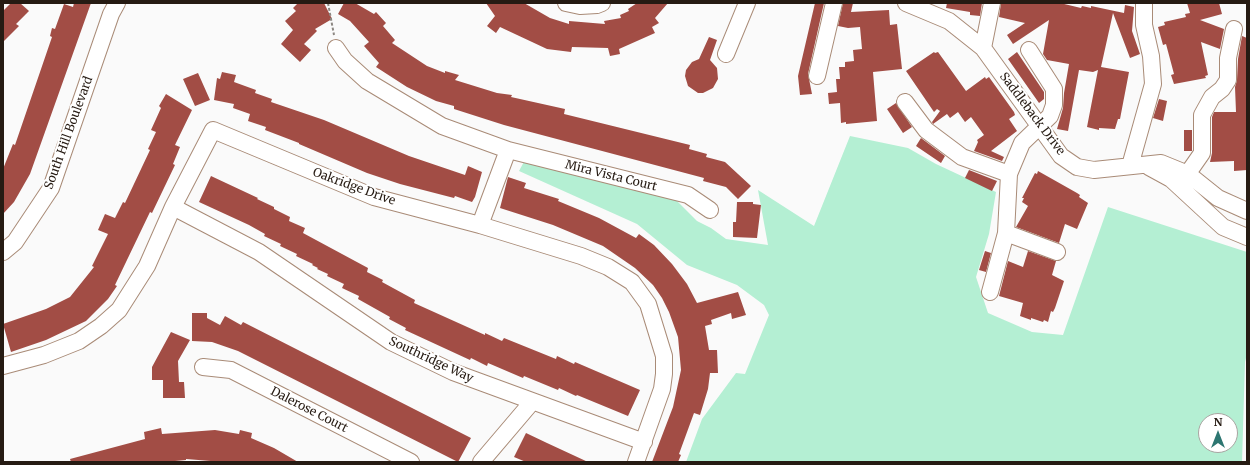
<!DOCTYPE html>
<style>
body{margin:0}
#map{position:relative;width:1250px;height:465px;overflow:hidden;background:#fafafa;font-family:Merriweather,serif}
canvas{display:block}
.frame{position:absolute;inset:0;border:4px solid #261b13;pointer-events:none}
.north{position:absolute;left:1198px;top:413px;width:40px;height:40px;box-sizing:border-box;background:#fff;border:1px solid #a8a4a1;border-radius:50%;rotate:0deg;font-size:11px;font-weight:700;line-height:16px;text-align:center;color:#261b13}
.north::after{content:'';display:block;margin:auto;width:14px;height:18px;background:#2d7671;clip-path:polygon(50% 0,100% 100%,50% 72%,0 100%)}
</style>
<div id="map">
<canvas width="1250" height="465"></canvas>
<div class="frame"></div>
<div class="north">N</div>
</div>
<script>
const ctx = document.querySelector('canvas').getContext('2d');
ctx.lineJoin = 'round';
function fill(path, color) { ctx.fillStyle = color; ctx.fill(path, 'evenodd'); }
const poly = rows => new Path2D(rows.map(r => 'M' + r).join(''));
function trace(path, color, width, dash) { ctx.strokeStyle = color; ctx.lineWidth = width; ctx.lineCap = dash ? 'butt' : 'round'; ctx.setLineDash(dash || []); ctx.stroke(path); }
function drawText(font, color, halo, rows, align = 'center') {
  ctx.font = font + ' Merriweather,serif'; ctx.lineWidth = 4; ctx.setLineDash([]); ctx.textBaseline = 'middle'; ctx.strokeStyle = halo; ctx.fillStyle = color; for (const [text, x, y, turn = 0] of rows) {
    ctx.save(); ctx.translate(x, y); ctx.rotate((+turn || 0) * Math.PI / 180); ctx.textAlign = isNaN(turn) ? turn : align; if (halo) ctx.strokeText(text, 0, 0); ctx.fillText(text, 0, 0); ctx.restore();
  }
}
const green = poly([
 [850,136,908,148,936,164,996,192,989,234,976,277,988,313,1032,332,1063,335,1108,207,1247,252,1247,354,1245,362,1242,462,686,462,702,419,736,373,745,374,769,315,764,305,737,285,687,265,637,224,519,171,526,158,677,201,697,221,711,228,726,239,768,245,758,190,814,226],
 [1206,421,1230,421,1230,445,1206,445]
]);
const building = poly([
 [11,3,20,3,29,11,16,24,19,26,3,42,3,11],
 [74,3,91,3,30,174,14,202,3,214,3,169,13,144,15,145,52,37,50,36,52,28,55,29,64,4,73,7],
 [298,3,324,3,332,19,315,29,317,31,304,44,311,50,300,62,281,44,293,30,285,21,296,11,293,8],
 [344,3,355,3,374,14,376,12,386,23,383,26,395,40,392,43,427,66,445,73,445,71,459,75,455,80,497,93,512,95,511,97,565,109,564,114,690,145,689,149,707,154,706,157,725,162,751,186,738,199,726,187,703,181,704,178,504,125,454,109,454,106,436,101,407,87,376,67,379,63,364,46,369,42,350,21,338,14],
 [486,3,524,3,550,18,569,24,569,21,605,24,604,21,621,18,620,15,629,11,628,9,637,3,668,3,655,18,659,23,652,27,655,33,619,49,620,54,610,56,608,48,572,47,571,52,547,49,500,27,496,33,487,26,495,16],
 [815,3,824,3,808,74,812,94,800,95,798,76],
 [843,3,853,3,851,12,889,10,890,25,897,24,902,69,873,72,877,121,846,124,846,122,841,123,840,103,829,104,828,93,837,92,836,79,840,79,839,67,845,67,845,62,854,61,853,50,862,49,860,27,848,28,838,26],
 [947,3,982,3,980,16,970,15,970,12,946,8],
 [1001,3,1060,3,1081,8,1082,6,1091,8,1091,6,1124,13,1125,5,1134,7,1132,31,1140,54,1130,58,1113,13,1101,67,1129,72,1120,119,1118,119,1115,129,1099,128,1099,130,1087,127,1098,70,1093,72,1079,70,1068,131,1057,129,1063,108,1064,93,1069,64,1047,60,1043,54,1049,20,1013,44,1007,35,1025,23,999,17],
 [1187,3,1219,3,1222,14,1200,20,1224,29,1220,49,1201,42,1208,75,1205,76,1206,78,1174,84,1171,75,1174,74,1166,44,1163,45,1158,27,1165,25,1164,22,1186,17,1185,14,1190,13],
 [1242,36,1247,38,1247,170,1234,171,1234,161,1210,162,1212,153,1212,117,1214,112,1236,112,1235,87,1237,80,1238,59],
 [709,37,717,40,710,60,717,68,718,79,713,88,703,93,698,93,688,86,685,76,686,70,692,62,699,59],
 [934,52,935,53,938,52,966,91,985,77,986,79,989,77,1014,112,1015,115,1009,119,1017,131,991,151,1004,157,1002,161,974,151,978,142,977,140,984,135,971,117,965,122,958,112,950,118,947,114,933,124,932,122,940,111,937,109,934,112,906,71],
 [1017,52,1044,92,1044,99,1039,103,1008,59],
 [222,72,236,75,234,82,256,90,255,93,272,99,271,102,324,120,409,156,465,175,468,166,482,172,475,197,472,202,455,196,454,198,400,184,367,173,299,144,299,143,265,130,266,127,248,121,250,114,233,108,234,104,214,100,217,78,220,79],
 [198,73,210,100,195,106,183,79],
 [166,94,192,110,175,145,180,147,173,164,175,165,152,213,150,212,115,285,117,286,108,299,86,321,46,340,11,352,3,324,46,309,70,297,94,267,92,266,108,234,98,230,105,214,115,218,123,202,125,203,150,150,148,149,156,132,151,130,161,108,159,106],
 [1159,99,1167,101,1163,121,1153,118],
 [896,103,912,127,903,133,887,109],
 [1184,130,1192,130,1192,151,1184,151],
 [921,138,945,156,941,163,916,146],
 [969,170,997,181,992,191,965,178],
 [1038,171,1077,193,1080,195,1079,197,1088,203,1077,229,1065,224,1059,243,1016,227,1028,206,1022,202,1024,198,1022,198,1035,173,1037,174],
 [211,176,258,198,257,199,274,207,274,209,290,217,289,221,305,228,303,233,368,268,367,272,383,280,382,282,415,300,414,303,485,335,485,333,502,341,504,338,556,359,557,356,574,364,575,362,640,390,628,416,577,395,576,396,559,388,558,390,524,376,523,378,488,363,487,366,471,358,470,360,405,330,406,328,389,319,390,317,358,299,359,296,342,288,344,284,327,276,328,274,317,269,318,268,312,265,313,264,296,256,297,254,280,246,281,244,264,236,265,234,249,225,199,202],
 [508,177,526,183,524,188,559,199,558,201,599,218,636,238,639,234,654,245,672,264,687,284,697,303,738,292,746,315,732,319,731,313,711,320,712,324,705,326,709,350,717,350,718,373,710,373,708,389,700,415,694,413,679,454,681,455,678,462,652,462,673,407,681,370,678,337,669,312,662,298,653,285,635,268,603,246,553,225,500,208],
 [737,202,753,202,753,204,761,205,757,238,733,237,733,222,736,222],
 [985,251,991,253,986,272,979,270],
 [1028,251,1056,261,1052,275,1064,281,1055,308,1053,312,1051,311,1048,322,1044,320,1043,322,1031,318,1031,320,1020,316,1023,303,999,296,1008,261,1023,267],
 [192,313,207,313,207,318,220,325,225,316,241,325,243,322,471,438,458,462,238,351,212,342,192,341],
 [171,332,190,340,178,361,179,382,184,382,185,398,163,398,163,380,152,380,152,367],
 [161,428,162,434,215,430,239,434,240,430,252,433,251,438,274,448,298,462,223,462,186,459,186,460,164,462,71,462,70,459,145,439,144,432],
 [526,433,547,443,588,462,526,462,514,457]
]);
const path = poly([
 [328,3,334,35]
]);
const minor = poly([
 [566,3,580,6,597,5,602,3],
 [906,3,949,21,983,48,1061,156,1077,167,1094,170,1161,163,1188,174,1218,198,1247,211],
 [336,48,345,61,367,81,442,126,508,150,688,195,710,210],
 [983,48,992,3],
 [726,54,747,3],
 [817,76,834,3],
 [905,102,926,130,962,157,1009,174],
 [1130,166,1153,84,1151,56,1144,25,1144,3],
 [1149,167,1171,179,1223,227,1247,237],
 [1179,186,1202,153,1202,115,1212,97,1222,89,1228,80,1228,58,1234,29],
 [173,207,259,252,391,342,453,372,644,442],
 [480,225,508,150],
 [1006,233,1057,252],
 [3,252,15,242,51,188,111,14,117,3],
 [990,292,1006,233,1009,174,1022,143,1050,116,1054,105,1054,89,1029,50],
 [3,366,44,355,79,341,101,326,119,310,147,266,173,207,213,130,374,197,480,225,581,256,608,267,632,282,648,304,664,356,664,374,662,389,636,462],
 [203,367,231,370,411,462],
 [481,462,532,402]
]);
const streetNames = [
 ["Saddleback Drive",1032,114,53],
 ["South Hill Boulevard",69,133,-70],
 ["Mira Vista Court",611,176,14],
 ["Oakridge Drive",354,187,20],
 ["Southridge Way",431,360,25],
 ["Dalerose Court",309,410,27]
];
fill(green, '#b4efd3');
fill(building, '#a24d45');
trace(minor, '#a98b77', 18);
trace(path, '#8c8782', 2, [3, 2]);
trace(minor, '#fff', 16);
drawText('12px', '#261b13', '#fff', streetNames);
</script>
